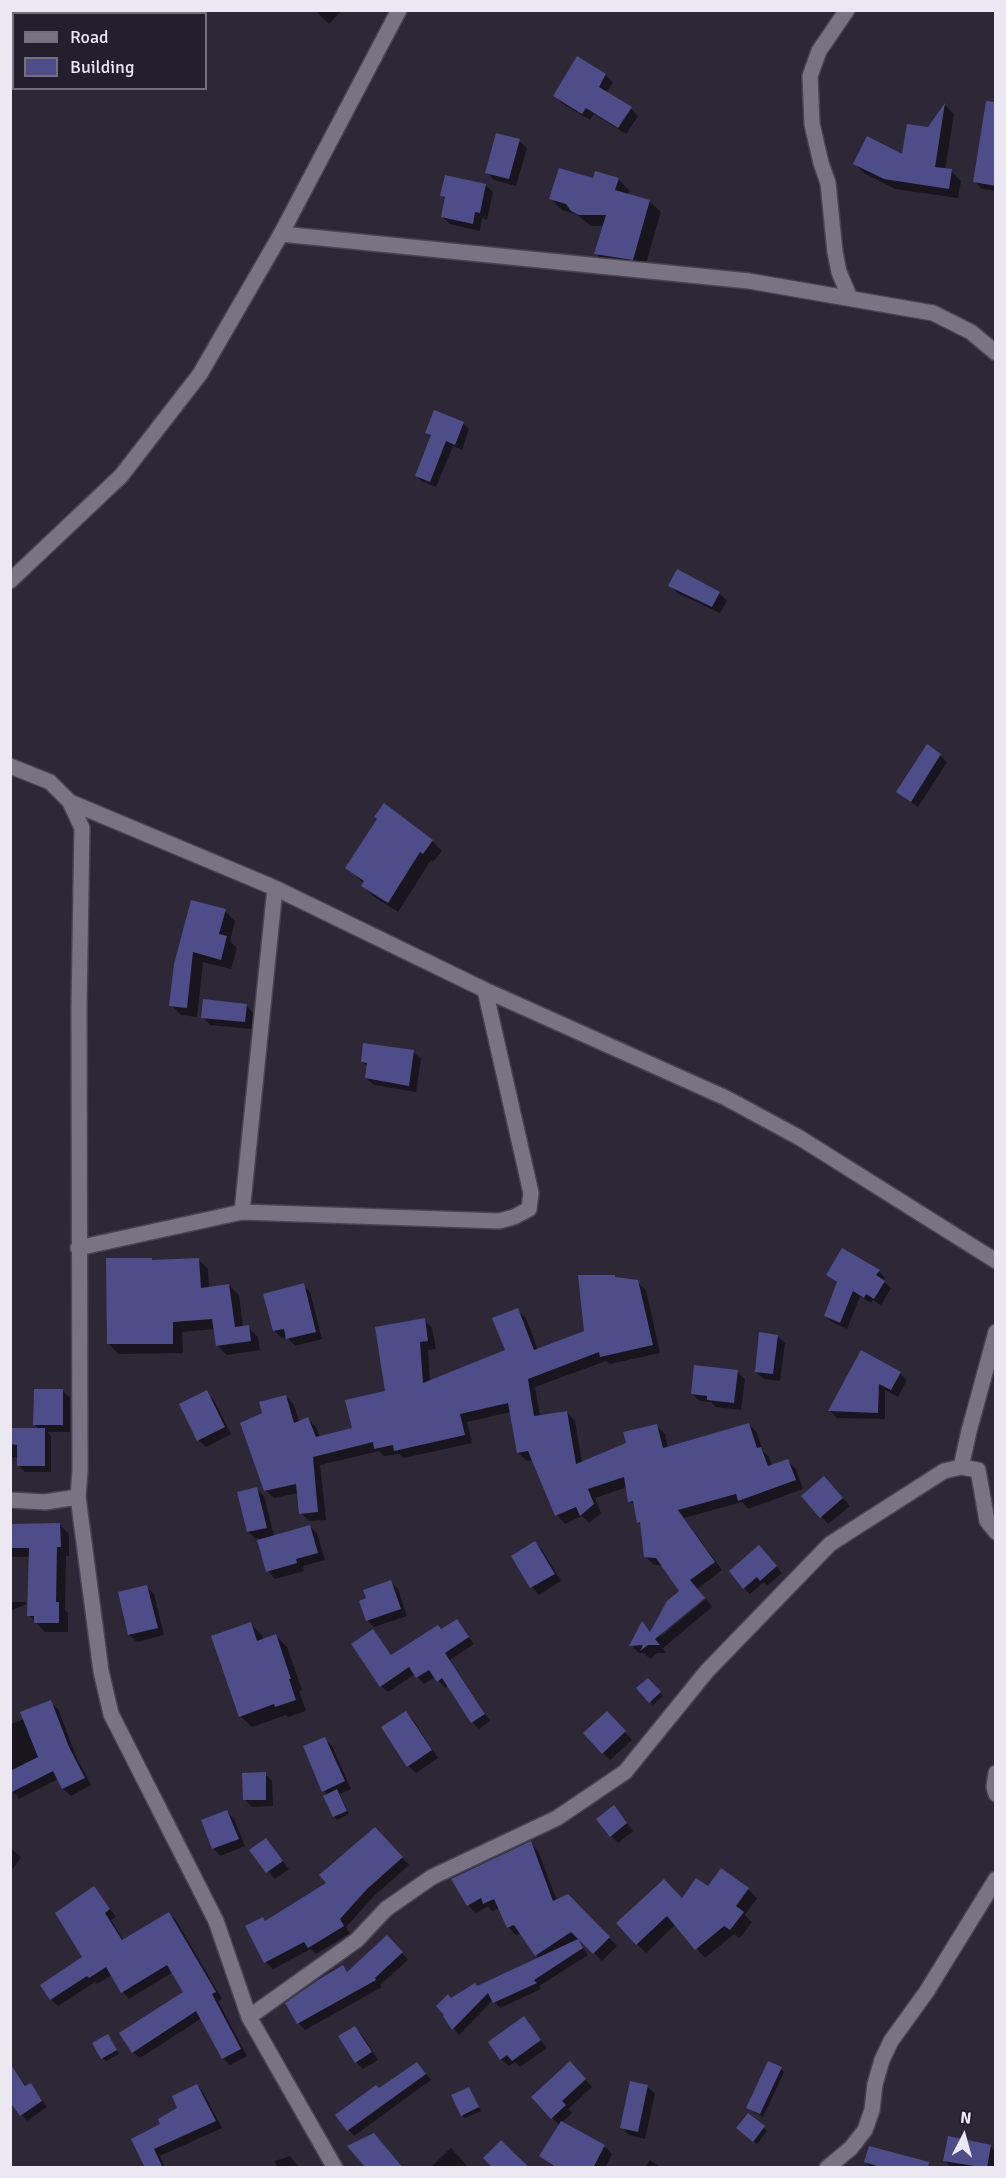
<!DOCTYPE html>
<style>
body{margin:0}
#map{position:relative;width:1006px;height:2178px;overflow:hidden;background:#2e2836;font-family:Signika,sans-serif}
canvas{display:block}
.frame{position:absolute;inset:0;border:12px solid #ece8f2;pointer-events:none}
.legend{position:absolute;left:12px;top:12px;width:195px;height:78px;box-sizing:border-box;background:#251e2c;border:2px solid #756f7b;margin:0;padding:8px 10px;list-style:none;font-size:18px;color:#ece8f2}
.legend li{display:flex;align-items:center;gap:12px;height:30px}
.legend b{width:30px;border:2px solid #756f7b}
.north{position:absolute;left:934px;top:2106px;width:60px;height:60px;-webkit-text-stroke:4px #251e2c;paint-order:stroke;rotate:6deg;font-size:16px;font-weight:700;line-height:24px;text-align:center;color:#ece8f2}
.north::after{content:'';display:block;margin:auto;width:21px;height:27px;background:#ece8f2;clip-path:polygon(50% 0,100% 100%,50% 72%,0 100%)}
</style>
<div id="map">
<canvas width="1006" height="2178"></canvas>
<div class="frame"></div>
<ul class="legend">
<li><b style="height:8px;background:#7a7384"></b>Road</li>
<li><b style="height:16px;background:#4d4d89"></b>Building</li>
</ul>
<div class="north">N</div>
</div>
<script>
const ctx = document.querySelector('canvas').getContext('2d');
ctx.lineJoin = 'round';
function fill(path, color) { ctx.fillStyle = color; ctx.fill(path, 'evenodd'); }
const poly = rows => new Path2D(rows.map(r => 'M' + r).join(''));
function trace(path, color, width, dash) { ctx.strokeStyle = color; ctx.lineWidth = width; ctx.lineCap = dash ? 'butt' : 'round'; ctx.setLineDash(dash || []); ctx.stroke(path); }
const shadow = poly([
 [315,10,342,10,329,24],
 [578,58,606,75,613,83,606,93,631,109,638,116,626,134,594,114,590,120,562,103,555,96],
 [945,105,954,114,945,170,951,171,961,181,958,198,895,189,864,173,854,163,903,157,928,129],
 [996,134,996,191,982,189,975,182],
 [519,141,527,148,516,186,494,180,487,172],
 [618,179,630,191,628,195,649,201,661,212,644,270,607,265,596,254,604,226,591,226,576,214,562,210,551,199],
 [485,185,493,192,487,220,482,218,480,231,450,224,442,217,446,200,442,195],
 [463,423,469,429,462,450,453,446,436,487,423,482,416,476,432,437,427,433],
 [678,571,719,593,727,601,720,613,677,593,670,585],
 [940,755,947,762,918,807,897,792],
 [432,841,442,851,433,862,431,860,398,912,373,896,363,886,364,883,347,868],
 [225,911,235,921,230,941,237,948,231,969,203,962,197,1017,181,1015,171,1005,176,964],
 [246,1005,253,1013,252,1029,210,1025,203,1017],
 [413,1052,421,1059,416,1092,374,1085,366,1078,368,1067,362,1062],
 [152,1259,153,1261,198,1259,208,1269,209,1288,229,1285,239,1295,243,1327,248,1327,258,1337,260,1350,227,1355,217,1345,215,1329,182,1332,183,1353,118,1354,109,1344],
 [879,1271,885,1278,883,1281,891,1288,881,1305,873,1300,871,1303,860,1296,847,1329,832,1322,825,1316,838,1284,828,1275],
 [616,1278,637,1282,646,1290,660,1353,610,1364,606,1361,535,1387,540,1417,567,1412,575,1421,582,1463,628,1444,657,1426,665,1434,668,1448,749,1424,757,1433,763,1451,769,1457,772,1466,788,1461,796,1469,803,1489,748,1509,742,1502,684,1518,722,1570,697,1589,704,1597,663,1630,660,1637,706,1599,712,1607,663,1648,666,1653,657,1653,650,1659,644,1653,639,1653,631,1645,642,1623,651,1633,681,1591,663,1566,654,1565,645,1556,642,1525,638,1522,636,1507,630,1501,627,1487,595,1498,601,1513,589,1523,582,1516,565,1524,557,1515,533,1460,527,1461,518,1453,511,1412,467,1422,472,1443,404,1458,399,1454,384,1456,379,1451,320,1465,326,1520,309,1521,301,1513,299,1493,274,1498,265,1490,264,1414,286,1396,294,1405,299,1422,308,1419,316,1427,320,1438,354,1430,386,1392,424,1320,432,1328,436,1349,428,1350,430,1382,507,1351,517,1310,526,1318,538,1350,585,1332],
 [303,1285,310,1292,322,1339,295,1346,287,1337,282,1338,274,1331],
 [777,1336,785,1343,780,1381,764,1379,756,1372],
 [861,1355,900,1373,907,1380,898,1397,885,1390,885,1419,837,1418,830,1411],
 [737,1372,745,1379,741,1410,716,1407,711,1402,700,1401,692,1394],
 [63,1391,70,1398,70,1432,47,1432,51,1436,51,1472,25,1472,19,1466,19,1457,10,1458,10,1430,40,1430,35,1425],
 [206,1392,214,1400,231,1434,206,1447,198,1440],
 [831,1485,850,1506,828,1524,803,1496],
 [257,1489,264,1496,274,1536,310,1526,317,1534,325,1560,303,1566,304,1571,275,1579,268,1571,258,1538,256,1539,248,1532],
 [59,1524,69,1534,69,1556,66,1556,65,1610,68,1613,68,1632,45,1632,29,1615,30,1557,10,1557,10,1525],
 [535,1543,542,1550,561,1581,539,1595,532,1587,513,1556],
 [765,1553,782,1573,767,1586,764,1582,750,1594,744,1588],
 [391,1582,398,1589,407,1616,374,1627,367,1620],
 [147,1587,154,1594,164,1635,137,1642,129,1635],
 [10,1602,25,1602,27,1604,10,1611],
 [456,1621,474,1644,450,1660,490,1721,479,1729,472,1722,449,1685,445,1688,435,1677,424,1684,415,1674,388,1692,381,1686,373,1631,392,1656],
 [251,1624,262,1635,263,1640,276,1636,287,1647,302,1690,299,1691,306,1711,288,1717,286,1715,252,1727,240,1716],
 [648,1680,663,1696,653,1705,638,1688],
 [50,1702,58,1709,76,1756,91,1785,71,1796,63,1789,58,1779,19,1799,17,1797,18,1796,10,1791,10,1724,25,1719],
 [406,1713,413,1720,438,1758,416,1773,408,1766],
 [607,1713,632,1740,610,1760,585,1734],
 [324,1739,332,1746,351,1789,340,1794,349,1814,337,1820,334,1816,328,1795,324,1791],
 [265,1774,272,1781,273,1806,252,1807,244,1799],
 [227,1812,234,1819,245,1846,220,1856,213,1848],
 [621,1815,633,1831,618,1843,611,1836],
 [382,1836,409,1865,374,1896,346,1927,350,1933,316,1954,311,1949,273,1969,266,1962,266,1922,329,1884],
 [266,1840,289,1869,275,1879,251,1850],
 [530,1843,538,1851,557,1901,568,1896,617,1946,602,1961,580,1939,578,1941,588,1955,539,1986,541,1989,500,2008,493,2000,459,2035,445,2017,451,2000,539,1959,521,1933,516,1935,508,1927,500,1908,492,1911,488,1906,476,1913,468,1905],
 [10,1848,21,1857,10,1873],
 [94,1888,116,1917,111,1920,124,1941,169,1914,176,1920,222,1999,218,2001,247,2056,230,2065,223,2058,202,2018,140,2058,133,2052,185,1993,173,1972,129,1999,123,1992,112,1975,97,1984,95,1982,58,2006,51,1999,42,1985,84,1957],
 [748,1889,757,1898,745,1915,752,1922,740,1938,734,1934,705,1958,676,1924,646,1953,637,1944,682,1900],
 [394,1944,408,1960,380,1985,382,1987,305,2030,298,2023,343,1967,349,1973],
 [524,2018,547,2048,520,2067,515,2062,509,2066,501,2059],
 [355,2028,362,2035,378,2060,363,2069,356,2062],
 [111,2039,119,2054,106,2061,102,2058],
 [10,2064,27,2087,30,2085,47,2107,27,2121,10,2100],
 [417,2064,431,2080,354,2136,337,2116],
 [781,2069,784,2072,763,2117,751,2110,748,2107],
 [577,2070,592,2087,568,2109,572,2113,561,2123,604,2146,612,2154,605,2168,555,2168,541,2156,560,2126,552,2118],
 [197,2085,203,2092,222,2128,160,2156,165,2168,147,2168,163,2125,179,2108],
 [647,2086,655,2094,645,2139,629,2135,622,2128],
 [468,2088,481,2111,465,2118,462,2115],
 [749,2115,767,2131,757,2144,741,2131],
 [949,2138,991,2147,996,2152,995,2168,952,2168,944,2160],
 [451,2148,469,2168,434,2168,432,2166],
 [290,2156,299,2168,277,2168,275,2161],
 [650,2160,661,2168,645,2168],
 [866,2162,927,2168,871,2168]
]);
const building = poly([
 [577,56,606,74,599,87,632,107,618,128,586,108,582,114,553,96],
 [986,101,996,102,996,186,973,182],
 [945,103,935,167,952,169,949,189,884,179,853,164,867,136,902,154,907,124,928,127],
 [496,133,520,139,509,179,485,173],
 [559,168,593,178,595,171,619,178,615,190,650,200,633,260,594,254,606,215,579,215,571,211,566,204,549,199],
 [445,175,486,184,480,213,475,212,473,224,441,217,445,197,440,196],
 [434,410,464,422,455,445,446,441,430,482,415,476,431,435,425,433],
 [677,569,720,592,712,607,668,586],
 [927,744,941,754,911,802,896,792],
 [384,803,433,840,423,854,420,852,388,903,361,886,364,881,345,868,377,819,374,817],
 [191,900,226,909,219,934,227,936,221,960,193,952,187,1008,169,1006,174,964],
 [203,999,247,1004,245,1022,201,1018],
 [363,1043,414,1050,409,1086,365,1078,367,1063,361,1062],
 [842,1248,880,1270,876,1275,885,1281,874,1299,866,1294,864,1298,853,1291,840,1323,824,1316,837,1282,826,1275],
 [106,1258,152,1258,152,1260,199,1258,201,1288,229,1284,235,1327,249,1325,251,1341,216,1346,212,1319,173,1322,173,1344,107,1344],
 [578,1275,615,1275,615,1277,638,1280,653,1345,600,1357,599,1352,528,1379,534,1416,567,1411,576,1464,626,1443,623,1432,657,1424,663,1448,749,1423,757,1448,761,1447,768,1466,788,1459,796,1480,738,1501,736,1494,678,1510,715,1562,690,1580,705,1598,655,1639,660,1645,648,1645,640,1651,643,1645,629,1646,642,1621,650,1632,667,1601,679,1591,656,1558,644,1557,640,1522,637,1523,633,1501,628,1502,624,1477,588,1489,594,1504,580,1516,576,1507,555,1516,528,1451,517,1453,508,1403,460,1414,465,1435,394,1451,393,1445,374,1449,373,1442,313,1457,318,1512,299,1514,296,1484,264,1491,240,1423,262,1413,259,1402,286,1395,294,1423,308,1417,316,1437,352,1428,345,1400,385,1391,375,1327,425,1318,428,1341,420,1342,423,1383,505,1350,492,1318,518,1308,534,1350,584,1331],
 [304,1283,316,1332,286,1339,284,1329,273,1331,263,1294],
 [759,1332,778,1335,773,1374,755,1372],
 [861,1350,901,1372,891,1390,879,1384,878,1413,828,1411],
 [694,1365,738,1370,734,1403,707,1400,707,1396,691,1394],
 [34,1389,63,1389,63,1425,33,1425],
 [207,1390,225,1427,197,1441,179,1404],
 [10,1428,45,1428,45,1466,17,1466,17,1445,10,1444],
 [824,1476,843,1498,820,1518,801,1496],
 [257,1487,267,1528,247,1532,237,1492],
 [60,1523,61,1547,57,1547,56,1602,59,1602,59,1623,34,1623,34,1616,27,1616,29,1548,10,1548,10,1524],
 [310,1525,318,1553,296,1559,297,1563,266,1572,257,1540],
 [535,1541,555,1574,530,1588,511,1556],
 [759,1545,777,1566,760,1581,757,1577,743,1589,729,1571],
 [391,1580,401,1609,366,1621,359,1601,366,1598,363,1590],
 [147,1585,158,1628,128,1635,118,1592],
 [457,1619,469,1637,445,1653,485,1714,471,1723,442,1678,437,1682,429,1670,416,1678,409,1667,380,1687,351,1644,373,1629,391,1655,438,1625,441,1629],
 [251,1622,257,1641,276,1634,291,1679,289,1679,296,1700,275,1707,274,1704,239,1717,211,1636],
 [648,1678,661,1692,649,1703,636,1688],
 [51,1700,69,1747,85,1778,62,1789,53,1771,10,1793,10,1771,38,1757,20,1712],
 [406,1711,432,1750,407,1767,381,1727],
 [607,1711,626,1731,602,1754,583,1733],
 [325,1737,345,1781,322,1792,303,1746],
 [266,1772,266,1800,243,1800,242,1773],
 [337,1789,347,1811,333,1817,323,1796],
 [614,1805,627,1823,610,1837,596,1819],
 [227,1810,239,1839,212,1849,201,1820],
 [375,1827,403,1857,367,1889,340,1919,344,1926,308,1948,304,1942,264,1963,245,1926,263,1917,265,1921,326,1883,319,1875],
 [266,1838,283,1861,266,1873,249,1850],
 [531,1841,553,1901,568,1894,610,1937,593,1954,571,1932,535,1956,514,1925,507,1928,494,1899,483,1904,481,1898,467,1906,451,1879],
 [721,1868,749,1888,736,1906,744,1912,730,1930,724,1926,695,1950,667,1916,636,1945,616,1923,664,1879,682,1898,696,1878,708,1886],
 [94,1886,110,1909,105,1913,122,1940,169,1912,216,1992,212,1994,241,2049,222,2059,196,2011,132,2053,119,2033,183,1992,167,1965,121,1993,106,1967,89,1978,87,1976,50,2000,40,1985,82,1957,55,1913],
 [387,1935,403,1952,375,1978,376,1980,297,2024,285,2003,318,1980,343,1965,347,1972],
 [578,1939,583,1948,534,1980,537,1983,493,2003,488,1993,452,2030,443,2016,444,2015,436,2006,448,1994,451,1998,475,1983,477,1986],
 [524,2016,541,2040,512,2061,507,2055,500,2060,488,2042],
 [355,2026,372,2052,355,2063,338,2036],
 [108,2034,117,2050,101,2059,92,2043],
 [570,2061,586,2079,562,2101,566,2105,551,2119,531,2097],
 [768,2061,782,2067,760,2114,746,2108],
 [417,2062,426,2074,347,2131,335,2115,376,2085,379,2088],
 [10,2063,25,2086,31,2083,42,2101,20,2116,10,2102],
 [630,2081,648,2085,638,2132,620,2128],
 [197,2084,216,2121,154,2149,163,2168,145,2168,131,2139,160,2124,158,2119,177,2108,172,2096],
 [469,2087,479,2107,461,2116,451,2095],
 [748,2113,765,2126,753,2142,736,2128],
 [561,2121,605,2145,593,2168,557,2168,539,2156],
 [374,2133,403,2168,366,2168,347,2146],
 [948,2136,991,2145,987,2168,943,2161],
 [501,2140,515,2154,530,2168,493,2168,483,2158],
 [869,2146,929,2162,928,2168,883,2168,864,2162]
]);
const street = poly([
 [847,10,819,51,810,76,812,124,821,163,828,183,835,252,839,272,850,298],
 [281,234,749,281,933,313,971,332,996,353],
 [10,766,50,782,70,802,82,828,79,1007,80,1471,78,1497,45,1502,10,1500],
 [70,802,275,888,485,990,726,1098,800,1138,996,1261],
 [242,1212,275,888],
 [78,1248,242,1212,499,1221,514,1217,529,1209,531,1193,485,990],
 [961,1467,978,1470,987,1521,996,1532],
 [78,1497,101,1671,111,1714,216,1921,249,2017,335,2168],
 [996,1773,994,1787,996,1794],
 [249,2017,357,1940,386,1909,432,1877,557,1818,625,1772,707,1671,830,1544,944,1471,961,1467,969,1431,996,1332],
 [827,2168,851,2148,865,2130,872,2110,875,2084,882,2060,891,2041,927,1991,996,1879]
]);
const secondary = poly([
 [10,581,121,476,200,374,281,234,399,10]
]);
fill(shadow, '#0007');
fill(building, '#4d4d89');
trace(street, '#4a4450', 18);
trace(secondary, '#4a4450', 18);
trace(street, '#7a7384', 15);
trace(secondary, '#7a7384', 15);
</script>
